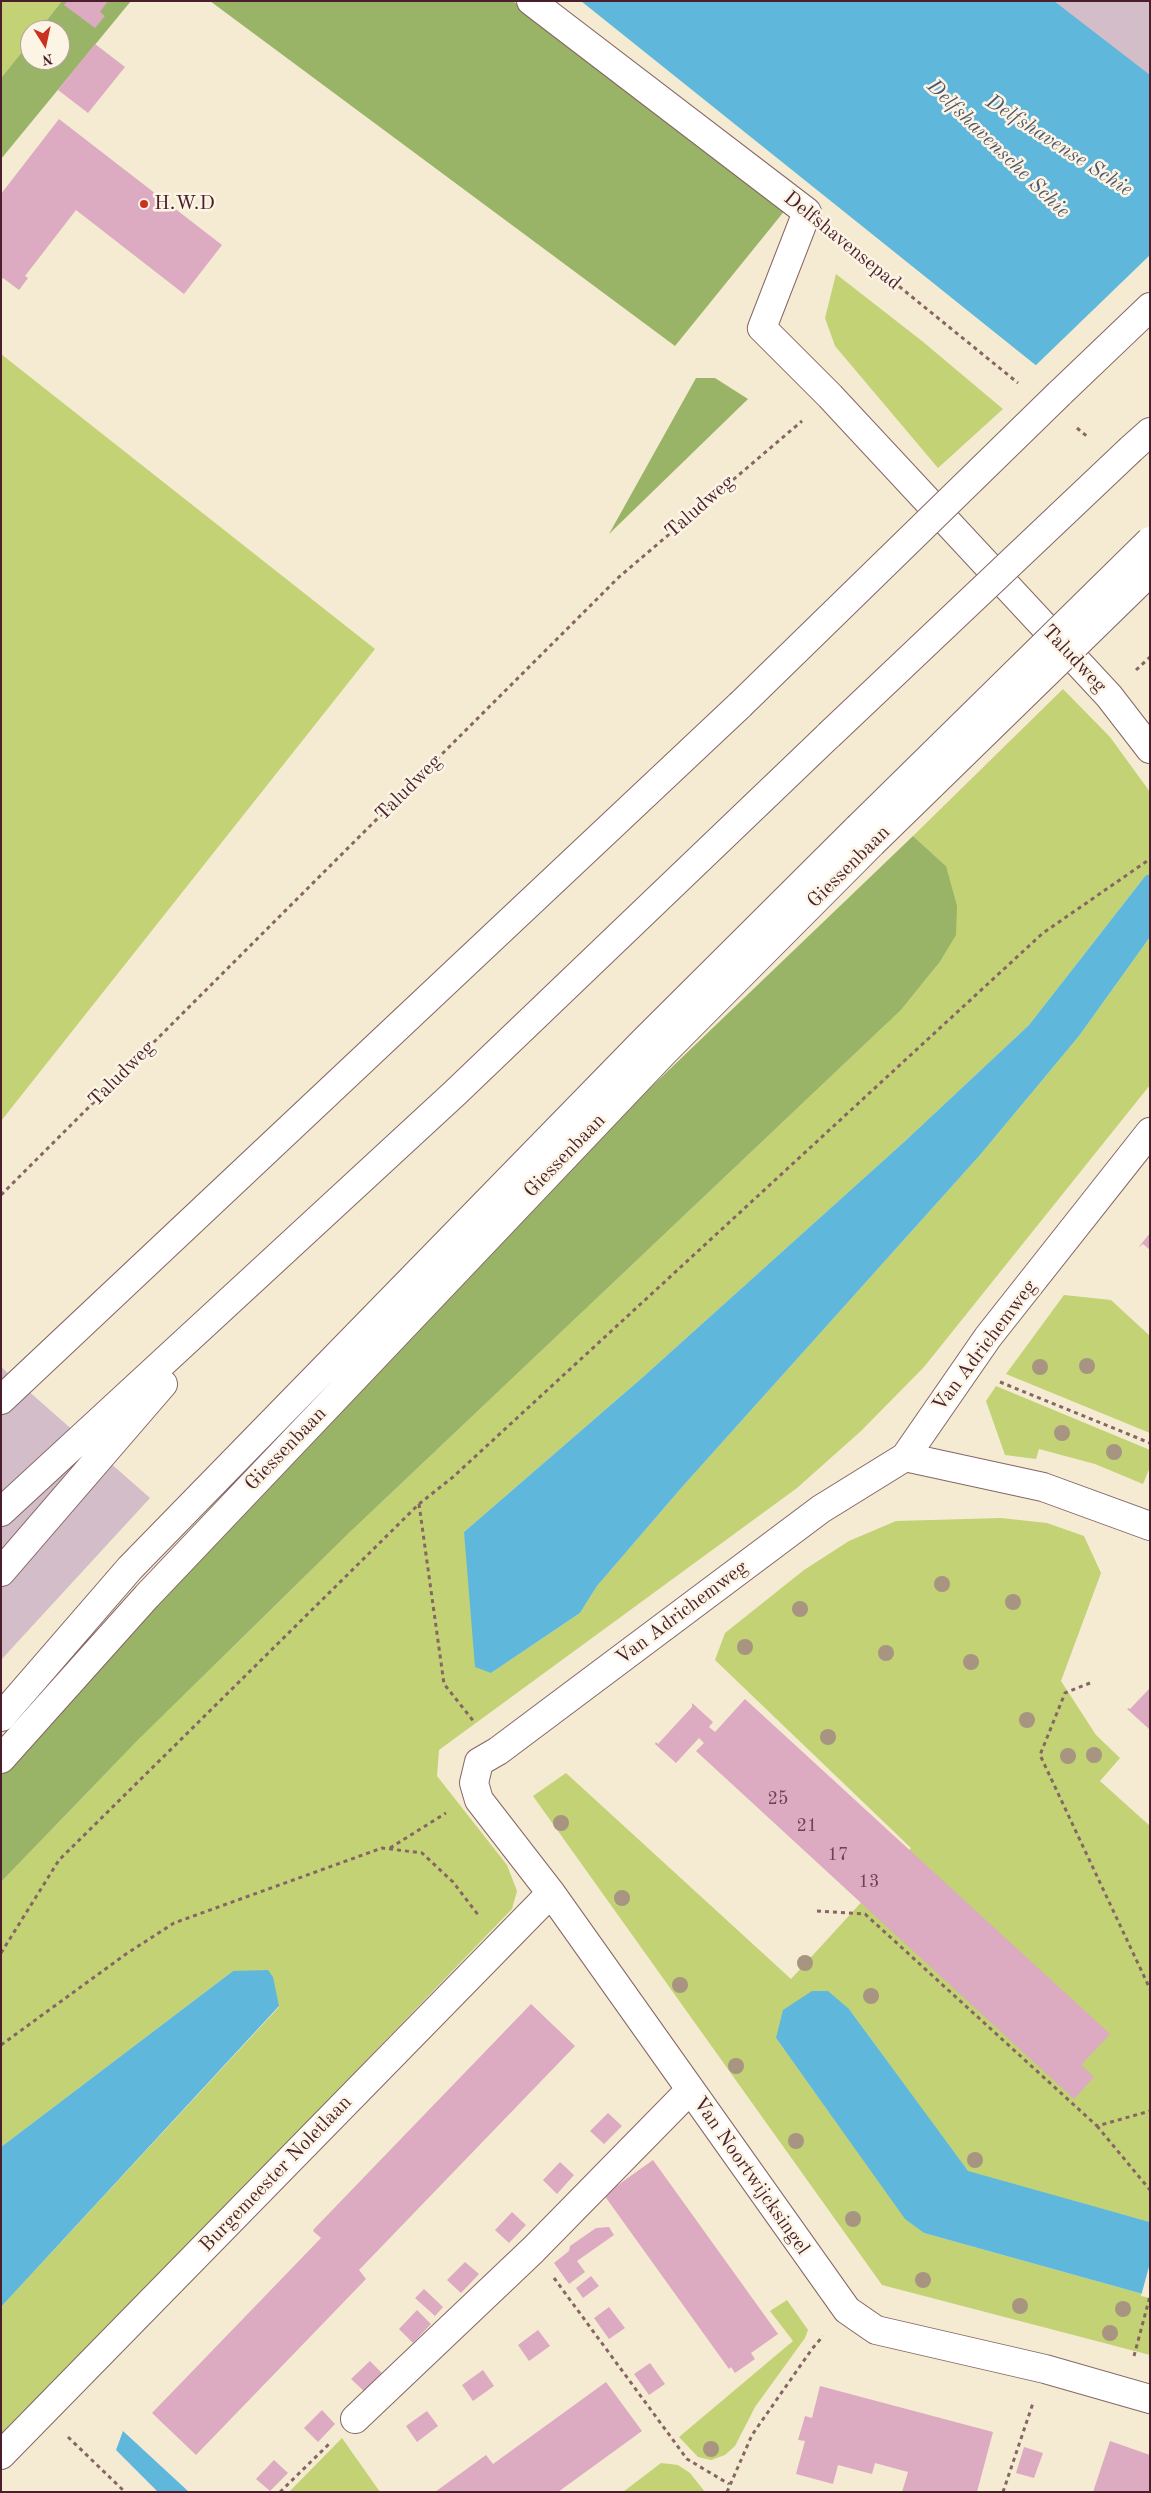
<!DOCTYPE html>
<style>
body{margin:0}
#map{position:relative;width:1151px;height:2493px;overflow:hidden;background:#f5ebd2;font-family:"Old Standard TT",serif}
canvas{display:block}
.frame{position:absolute;inset:0;border:2px solid #4a1f2b;pointer-events:none}
.north{position:absolute;left:20px;top:20px;width:50px;height:50px;box-sizing:border-box;background:#fcf5e5;border:1px solid #b59f9b;border-radius:50%;rotate:170deg;font-size:14px;font-weight:700;line-height:20px;text-align:center;color:#4a1f2b}
.north::after{content:'';display:block;margin:auto;width:18px;height:22px;background:#c8321e;clip-path:polygon(50% 0,100% 100%,50% 72%,0 100%)}
</style>
<div id="map">
<canvas width="1151" height="2493"></canvas>
<div class="frame"></div>
<div class="north">N</div>
</div>
<script>
const ctx = document.querySelector('canvas').getContext('2d');
ctx.lineJoin = 'round';
function fill(path, color) { ctx.fillStyle = color; ctx.fill(path, 'evenodd'); }
const poly = rows => new Path2D(rows.map(r => 'M' + r).join(''));
function trace(path, color, width, dash) { ctx.strokeStyle = color; ctx.lineWidth = width; ctx.lineCap = dash ? 'butt' : 'round'; ctx.setLineDash(dash || []); ctx.stroke(path); }
function drawText(font, color, halo, rows, align = 'center') {
  ctx.font = font + ' "Old Standard TT",serif'; ctx.lineWidth = 5; ctx.setLineDash([]); ctx.textBaseline = 'middle'; ctx.strokeStyle = halo; ctx.fillStyle = color; for (const [text, x, y, turn = 0] of rows) {
    ctx.save(); ctx.translate(x, y); ctx.rotate((+turn || 0) * Math.PI / 180); ctx.textAlign = isNaN(turn) ? turn : align; if (halo) ctx.strokeText(text, 0, 0); ctx.fillText(text, 0, 0); ctx.restore();
  }
}
const industrial = poly([
 [977,1,1150,1,1150,169],
 [1,1367,150,1498,1,1660]
]);
const green = poly([
 [1,1,62,1,39,30,30,30,30,42,1,78],
 [836,274,922,341,1003,409,938,468,835,346,825,318],
 [1,354,375,649,1,1121],
 [1063,689,1110,737,1150,792,1150,875,1146,875,1029,1025,904,1142,643,1377,464,1532,491,1673,580,1613,597,1586,683,1486,980,1155,1079,1036,1150,937,1150,1085,924,1367,861,1431,797,1488,439,1750,437,1776,507,1865,517,1891,512,1909,1,2440,1,2307,279,2007,233,1971,1,2147,1,1882,137,1741,349,1533,901,1010,939,963,946,866,913,836],
 [1064,1295,1111,1300,1150,1336,1150,1433,1006,1374],
 [996,1386,1150,1450,1150,1467,1143,1484,1095,1464,1039,1449,1036,1459,1005,1455,986,1401],
 [1001,1518,1047,1523,1084,1536,1101,1573,1061,1681,1096,1735,1120,1758,1100,1781,1150,1826,1150,2222,968,2172,849,2009,776,2038,906,2219,924,2233,1150,2296,1150,2355,882,2285,533,1796,566,1773,791,1979,911,1848,715,1660,725,1633,804,1570,849,1541,896,1521],
 [787,2300,808,2330,805,2338,755,2407,735,2446,725,2455,711,2460,698,2457,679,2437,793,2341,770,2311],
 [342,2438,380,2492,289,2492],
 [661,2463,678,2465,690,2473,705,2492,623,2492]
]);
const forest = poly([
 [62,1,131,1,1,159,1,78,30,42,30,60,60,60,60,30,39,30],
 [210,1,513,1,786,209,675,346],
 [696,378,715,378,748,399,609,534],
 [913,836,946,866,957,906,956,935,939,963,901,1010,349,1533,137,1741,1,1882,1,1767,471,1269,647,1091]
]);
const water = poly([
 [581,1,1054,1,1150,75,1150,407,1071,345,1043,371],
 [1146,875,1150,875,1150,937,1079,1036,980,1155,683,1486,597,1586,580,1613,491,1673,475,1667,464,1532,643,1377,904,1142,1029,1025],
 [268,1970,273,1977,279,2006,1,2307,1,2147,233,1971],
 [812,1991,828,1991,849,2009,968,2171,1150,2222,1150,2296,924,2233,905,2219,776,2038,783,2010],
 [123,2431,189,2492,158,2492,116,2450]
]);
const pier = poly([
 [1150,255,1150,410,1071,348,1044,373,1034,367],
 [1150,2263,1150,2298,1141,2296]
]);
const building = poly([
 [67,1,108,1,100,12,105,16,95,28,64,5],
 [95,44,125,67,88,113,58,90],
 [59,119,222,245,184,294,76,210,25,276,28,278,19,290,3,278,1,280,1,194],
 [1150,1233,1150,1250,1143,1244,1138,1248],
 [1150,1688,1150,1727,1149,1729,1127,1709,1129,1708,1130,1709],
 [745,1699,1110,2034,1081,2065,1094,2077,1074,2099,696,1751,704,1743,699,1738,676,1763,655,1744,656,1742,658,1744,692,1707,692,1703,713,1722,709,1727,715,1732],
 [531,2004,575,2046,359,2270,366,2279,196,2455,152,2413,321,2238,313,2231,314,2229],
 [608,2113,622,2126,604,2144,590,2131],
 [653,2160,778,2334,751,2353,755,2359,735,2373,731,2367,729,2369,604,2195],
 [560,2162,574,2175,557,2194,543,2180],
 [512,2212,526,2225,509,2243,495,2230],
 [609,2227,614,2235,577,2261,585,2272,569,2284,554,2263,569,2251,570,2246,596,2228],
 [465,2262,479,2274,461,2293,447,2280],
 [591,2276,599,2286,583,2298,576,2288],
 [424,2289,443,2307,435,2316,415,2298],
 [609,2307,625,2328,609,2339,594,2318],
 [417,2310,431,2324,413,2343,399,2329],
 [538,2330,550,2346,529,2361,518,2345],
 [370,2361,383,2374,365,2392,351,2379],
 [650,2363,665,2384,649,2395,634,2374],
 [483,2370,494,2386,473,2401,462,2385],
 [606,2382,642,2431,558,2492,435,2492,486,2455,493,2464],
 [820,2386,993,2432,977,2492,902,2492,908,2472,875,2463,872,2474,838,2465,833,2484,796,2474,805,2441,798,2440,805,2416,812,2418],
 [322,2410,335,2424,318,2442,304,2428],
 [427,2411,438,2426,417,2442,406,2426],
 [1110,2441,1150,2455,1150,2492,1093,2492],
 [1024,2447,1043,2453,1034,2478,1016,2473],
 [274,2460,288,2473,270,2491,256,2479]
]);
const path = poly([
 [837,236,1018,383],
 [1077,428,1089,438],
 [1136,670,1150,657],
 [1,1195,619,577,802,421],
 [1000,1382,1150,1443],
 [419,1504,444,1684,475,1723],
 [1090,1683,1065,1693,1040,1755,1150,1989],
 [390,1848,446,1813],
 [817,1911,865,1914,1097,2126,1150,2111],
 [1,1953,59,1860,419,1504,453,1477,1043,933,1150,859],
 [1,2045,126,1954,174,1923,382,1848,422,1853,453,1882,479,1916],
 [1097,2126,1150,2190],
 [554,2278,687,2459,729,2484],
 [1134,2356,1150,2296],
 [68,2437,125,2492],
 [280,2492,329,2444],
 [727,2492,752,2435,812,2349,823,2336],
 [1003,2492,1033,2403]
]);
const minor = poly([
 [531,1,807,212,762,328,830,396,1109,696,1150,749],
 [905,1457,988,1337,1150,1132],
 [1150,1526,1043,1487,905,1457,821,1509,498,1751,479,1762,474,1783,479,1800,551,1893,847,2310,876,2330,1045,2369,1150,2399],
 [1,1717,130,1568,644,1041,858,828],
 [1,1759,147,1596,664,1052,872,843],
 [355,2419,533,2250,690,2090],
 [1,2455,551,1893]
]);
const highway = poly([
 [1059,394,1150,307],
 [1131,449,1150,432],
 [1,1400,740,705],
 [1,1512,455,1093,829,735],
 [1,1572,163,1384]
]);
const minorBridge = poly([
 [858,828,1150,541],
 [872,843,1150,572]
]);
const highwayBridge = poly([
 [740,705,1059,394],
 [829,735,1131,449]
]);
const trees = [
 [1087,1366],
 [1040,1367],
 [1062,1433],
 [1114,1452],
 [942,1584],
 [1013,1602],
 [800,1609],
 [745,1647],
 [886,1653],
 [971,1662],
 [1027,1720],
 [828,1737],
 [1094,1755],
 [1068,1756],
 [561,1823],
 [622,1898],
 [805,1963],
 [680,1985],
 [871,1996],
 [736,2066],
 [796,2141],
 [975,2160],
 [853,2219],
 [923,2280],
 [1020,2306],
 [1123,2309],
 [1110,2333],
 [711,2449]
];
const markers = [
 [144,204,5,"#c8321e"]
];
const numberNames = [
 ["25",778,1799],
 ["21",807,1826],
 ["17",838,1855],
 ["13",869,1882]
];
const poiNames = [
 ["H.W.D",154,204]
];
const streetNames = [
 ["Delfshavensepad",842,241,39],
 ["Taludweg",700,507,-41],
 ["Taludweg",1074,659,47],
 ["Taludweg",409,788,-45],
 ["Giessenbaan",849,867,-45],
 ["Taludweg",122,1074,-45],
 ["Giessenbaan",565,1156,-46],
 ["Van Adrichemweg",985,1346,-53],
 ["Giessenbaan",286,1449,-46],
 ["Van Adrichemweg",682,1613,-37],
 ["Burgemeester Noletlaan",276,2174,-46],
 ["Van Noortwijcksingel",751,2176,55]
];
const waterNames = [
 ["Delfshavense Schie",1059,146,33],
 ["Delfshavensche Schie",998,149,44]
];
fill(industrial, '#d2bdc8');
fill(green, '#c2d275');
fill(forest, '#99b466');
fill(water, '#5fb8dc');
fill(pier, '#f5ebd2');
fill(building, '#dcaac1');
trace(minor, '#866665', 30);
trace(highway, '#866665', 30);
trace(path, '#866665', 3, [4, 4]);
trace(minor, '#fff', 28);
trace(highway, '#fff', 28);
trace(minorBridge, '#866665', 30, []);
trace(highwayBridge, '#866665', 30, []);
trace(minorBridge, '#fff', 28);
trace(highwayBridge, '#fff', 28);
ctx.fillStyle = '#a79481';
for (const [x, y] of trees) { ctx.beginPath(); ctx.arc(x, y, 8, 0, 2 * Math.PI); ctx.fill(); }
for (const [x, y, r, color] of markers) { const dot = new Path2D(); dot.arc(x, y, r, 0, 2 * Math.PI); ctx.fillStyle = color; ctx.fill(dot); trace(dot, '#fcf5e5', 2); }
drawText('18px', '#6e4250', null, numberNames);
drawText('20px', '#4a1f2b', '#fcf5e5', poiNames, 'left');
drawText('20px', '#4a1f2b', '#fcf5e5', streetNames);
drawText('italic 21px', '#515569', '#fcf5e5', waterNames);
</script>
